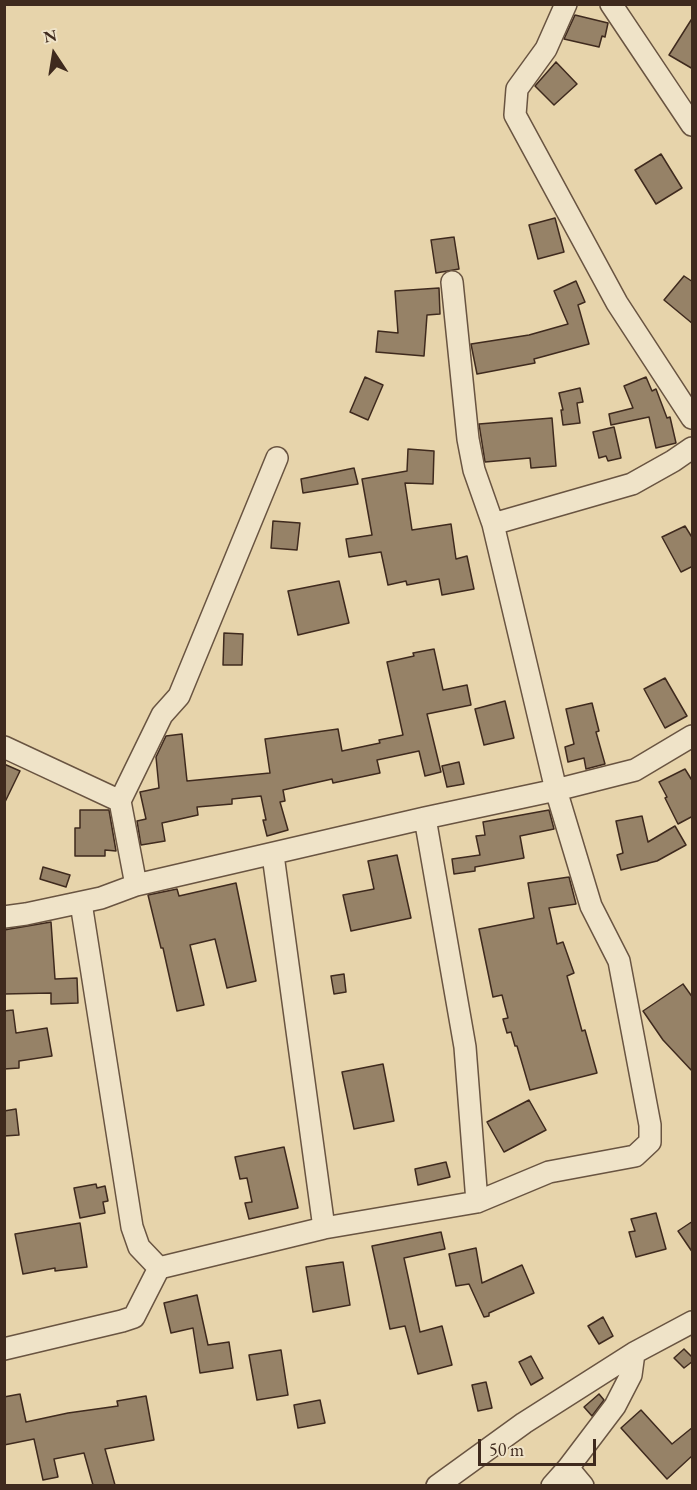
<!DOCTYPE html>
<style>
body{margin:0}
#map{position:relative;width:697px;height:1490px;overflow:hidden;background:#e7d4ab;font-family:"EB Garamond",serif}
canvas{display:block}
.frame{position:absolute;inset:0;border:6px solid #3f2a1e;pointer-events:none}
.north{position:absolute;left:24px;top:24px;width:60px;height:60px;-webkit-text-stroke:4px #efe3c8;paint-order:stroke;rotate:348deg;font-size:16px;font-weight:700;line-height:24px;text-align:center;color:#3f2a1e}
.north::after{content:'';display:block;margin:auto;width:21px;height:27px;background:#3f2a1e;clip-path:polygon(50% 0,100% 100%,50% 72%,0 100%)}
.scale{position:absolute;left:478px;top:1439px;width:118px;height:27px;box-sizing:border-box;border:3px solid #3f2a1e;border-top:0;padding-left:8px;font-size:18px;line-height:21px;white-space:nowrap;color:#3f2a1e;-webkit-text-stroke:4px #efe3c8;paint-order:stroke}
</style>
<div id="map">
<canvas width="697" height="1490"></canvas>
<div class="frame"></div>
<div class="north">N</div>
<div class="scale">50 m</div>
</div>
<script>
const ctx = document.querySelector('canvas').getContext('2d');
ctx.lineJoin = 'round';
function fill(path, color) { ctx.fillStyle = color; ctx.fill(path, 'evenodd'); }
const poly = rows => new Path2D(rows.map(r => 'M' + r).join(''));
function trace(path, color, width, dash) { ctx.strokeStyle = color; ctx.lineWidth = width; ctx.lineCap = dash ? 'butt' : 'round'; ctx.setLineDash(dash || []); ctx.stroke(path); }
const building = poly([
 [575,15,608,23,605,37,602,36,599,47,564,39,575,15],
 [693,17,693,69,669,55,693,17],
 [556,62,577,84,554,105,535,86,556,62],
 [661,154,682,188,656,204,635,170,661,154],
 [555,218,564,252,538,259,529,225,555,218],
 [454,237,459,269,436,273,431,240,454,237],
 [684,276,693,282,693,324,664,300,684,276],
 [576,281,585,302,578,305,589,344,534,359,535,363,477,374,471,344,529,335,568,324,554,291,576,281],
 [439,288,440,314,427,315,424,356,376,352,378,331,398,333,395,291,439,288],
 [365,377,383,385,368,420,350,412,365,377],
 [646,377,652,391,656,389,667,418,670,417,676,443,656,448,649,417,611,425,609,414,633,408,624,386,646,377],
 [580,388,583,402,577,403,580,423,563,425,561,410,563,410,559,393,580,388],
 [552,418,556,466,531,468,530,458,485,462,479,424,552,418],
 [614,427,621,458,608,461,606,456,599,458,593,432,614,427],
 [408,449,434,451,433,484,405,483,412,530,451,524,456,559,467,556,474,589,442,595,439,579,407,585,406,581,388,585,381,552,349,557,346,539,372,535,362,479,407,471,408,449],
 [354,468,358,484,303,493,301,479,354,468],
 [273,521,300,523,297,550,271,548,273,521],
 [685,526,693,539,693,566,681,572,662,537,685,526],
 [339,581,349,623,298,635,288,591,339,581],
 [224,633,243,634,242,665,223,665,224,633],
 [434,649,443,690,467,685,471,705,427,714,441,772,425,776,419,751,377,760,380,773,333,783,332,779,283,790,285,801,280,802,288,830,267,836,263,820,266,820,261,796,232,799,232,804,197,807,198,815,162,823,165,841,141,845,137,821,146,819,140,792,159,788,156,757,166,736,182,734,187,781,270,773,265,739,338,729,342,751,380,743,379,740,403,735,387,662,414,656,413,653,434,649],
 [665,678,687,716,665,728,644,689,665,678],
 [505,701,514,738,484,745,475,709,505,701],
 [592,703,599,731,596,732,605,764,586,769,584,758,568,762,565,747,574,744,566,709,592,703],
 [459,762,464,784,447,787,442,766,459,762],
 [4,764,20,771,4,804,4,764],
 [685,769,693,782,693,816,678,824,665,798,667,797,659,782,685,769],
 [80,810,109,810,116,851,105,850,105,856,75,856,75,828,80,828,80,810],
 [549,810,554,829,520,836,524,858,475,867,475,871,454,874,452,859,480,855,476,836,485,835,483,822,549,810],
 [642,816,648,842,675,826,686,845,657,861,621,870,617,855,623,853,616,821,642,816],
 [397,855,411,918,351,931,343,895,374,889,368,861,397,855],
 [43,867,70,875,66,887,40,879,43,867],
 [569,877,576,904,549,908,557,944,563,942,574,973,567,976,582,1031,585,1030,597,1073,530,1090,517,1046,515,1046,511,1032,507,1033,503,1019,508,1018,502,995,493,997,479,929,534,918,528,883,569,877],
 [236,883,256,981,227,988,215,939,190,945,204,1005,177,1011,163,948,161,948,148,895,177,889,179,896,236,883],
 [51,922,55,979,77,978,78,1003,51,1004,51,993,4,994,4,930,51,922],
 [344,974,346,992,334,994,331,976,344,974],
 [683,984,693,998,693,1072,663,1040,643,1011,683,984],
 [13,1010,16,1033,47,1028,52,1056,19,1061,19,1068,4,1069,4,1011,13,1010],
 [383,1064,394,1121,354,1129,342,1072,383,1064],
 [529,1100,546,1130,504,1152,487,1122,529,1100],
 [16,1109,19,1135,4,1136,4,1111,16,1109],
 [284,1147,298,1208,249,1219,245,1203,252,1202,247,1178,240,1179,235,1157,284,1147],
 [446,1162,450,1177,418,1185,415,1169,446,1162],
 [96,1184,97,1188,105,1186,108,1201,103,1202,105,1213,80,1218,74,1188,96,1184],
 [656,1213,666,1249,636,1257,629,1232,635,1231,631,1219,656,1213],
 [693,1221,693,1253,678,1231,693,1221],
 [80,1223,87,1267,55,1271,55,1268,23,1274,15,1234,80,1223],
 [441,1232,445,1249,404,1258,420,1332,442,1326,452,1365,418,1374,405,1326,390,1329,372,1246,441,1232],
 [476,1248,482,1283,522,1265,534,1293,489,1313,489,1316,484,1317,469,1284,456,1286,449,1254,476,1248],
 [343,1262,350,1305,313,1312,306,1267,343,1262],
 [197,1295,208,1345,229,1342,233,1368,200,1373,193,1328,171,1333,164,1303,197,1295],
 [603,1317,613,1336,599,1344,588,1326,603,1317],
 [684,1349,693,1358,693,1361,684,1368,674,1358,684,1349],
 [281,1350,288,1395,257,1400,249,1355,281,1350],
 [531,1356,543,1378,531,1385,519,1362,531,1356],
 [486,1382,492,1408,478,1411,472,1385,486,1382],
 [20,1394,26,1422,68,1413,118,1406,117,1401,146,1396,154,1440,105,1449,115,1485,93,1485,84,1453,54,1459,58,1477,43,1480,34,1439,4,1445,4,1397,20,1394],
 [599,1394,604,1400,592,1416,584,1407,599,1394],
 [320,1400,325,1423,298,1428,294,1405,320,1400],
 [641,1410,672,1444,693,1427,693,1455,667,1479,621,1428,641,1410]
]);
const minor = poly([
 [566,4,546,49,517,89,515,115,617,303,692,418],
 [611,4,692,125],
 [493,524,632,484,673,461,692,448],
 [4,747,120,801,136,885],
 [120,801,162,715,179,696,277,458],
 [425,818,465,1047,477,1202],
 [273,855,324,1228],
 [81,903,132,1227,139,1247,159,1268,324,1228,477,1202,549,1172,635,1156,650,1142,650,1125,619,961,591,906,556,790,493,524,474,470,468,439,452,282],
 [4,917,26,914,101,898,136,885,425,818,556,790,635,770,692,736],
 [4,1349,122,1321,134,1317,159,1268],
 [568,1468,583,1486],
 [437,1486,524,1423,634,1353,692,1322],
 [552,1486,568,1468,615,1406,631,1375,634,1353]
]);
fill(building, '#968267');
trace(building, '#3f2a1e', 1.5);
trace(minor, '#695441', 24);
trace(minor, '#efe3c8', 21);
</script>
